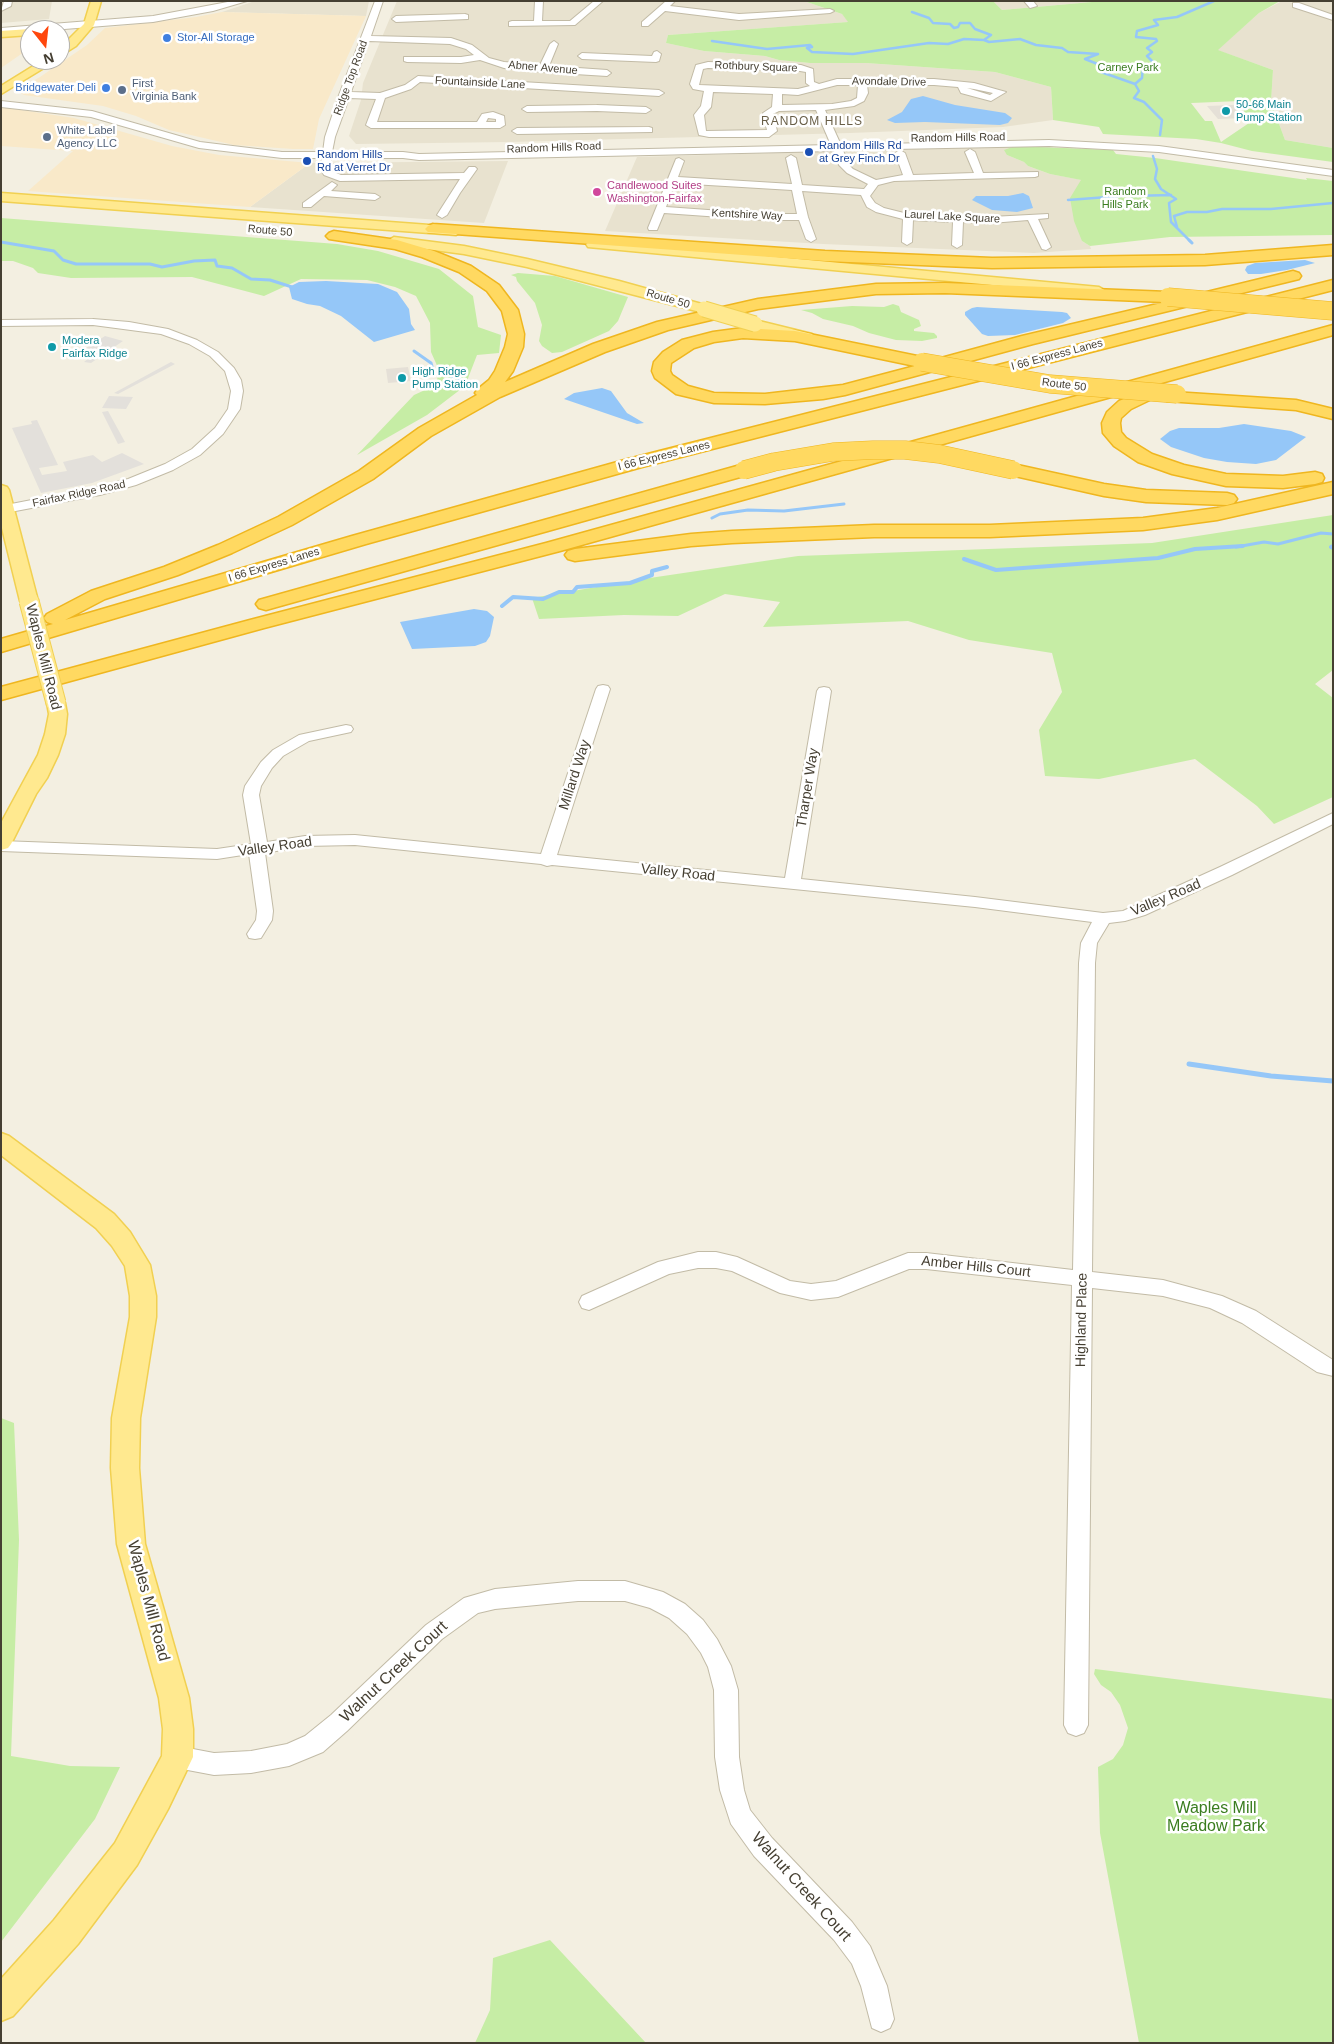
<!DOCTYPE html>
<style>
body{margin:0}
#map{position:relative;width:1334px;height:2044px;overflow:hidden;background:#f3efe1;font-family:Arial,sans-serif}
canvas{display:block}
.frame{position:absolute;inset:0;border:2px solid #453f32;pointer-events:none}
.north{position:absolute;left:20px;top:20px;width:50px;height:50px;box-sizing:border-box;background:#fff;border:1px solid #b5b2ad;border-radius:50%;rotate:164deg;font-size:14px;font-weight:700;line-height:20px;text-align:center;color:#453f32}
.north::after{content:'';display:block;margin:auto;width:18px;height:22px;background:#ff470d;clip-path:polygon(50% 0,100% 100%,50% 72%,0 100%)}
</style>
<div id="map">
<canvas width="1334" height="2044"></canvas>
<div class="frame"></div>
<div class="north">N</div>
</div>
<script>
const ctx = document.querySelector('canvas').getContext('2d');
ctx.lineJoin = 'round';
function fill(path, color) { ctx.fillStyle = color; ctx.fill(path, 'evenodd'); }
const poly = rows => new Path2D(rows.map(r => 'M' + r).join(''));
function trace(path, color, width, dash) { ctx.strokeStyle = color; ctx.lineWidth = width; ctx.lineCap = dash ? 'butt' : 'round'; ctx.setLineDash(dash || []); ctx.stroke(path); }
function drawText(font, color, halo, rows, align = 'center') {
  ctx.font = font + ' Arial,sans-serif'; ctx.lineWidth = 5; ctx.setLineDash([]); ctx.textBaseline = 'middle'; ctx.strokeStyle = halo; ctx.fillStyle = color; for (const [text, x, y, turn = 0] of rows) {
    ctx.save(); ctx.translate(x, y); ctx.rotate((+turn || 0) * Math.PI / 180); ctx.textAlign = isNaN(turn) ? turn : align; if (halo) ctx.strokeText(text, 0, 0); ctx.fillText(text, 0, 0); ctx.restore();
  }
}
const residential = poly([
 [1,1,52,1,49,19,1,23],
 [255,1,369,1,366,16,222,12],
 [397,1,804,1,842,14,849,22,668,35,666,43,704,51,765,56,779,60,810,63,866,63,995,72,1051,87,1053,120,1003,127,850,133,510,142,356,144,349,136,361,100,363,83],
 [993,1,1103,1,1002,10],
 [1333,1,1333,148,1285,140,1271,102,1273,70,1217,50,1259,13,1280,2],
 [1015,146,1007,155,1024,162,1028,166,1050,174,1082,180,1082,241,1090,246,1091,249,1034,253,823,244,605,231,637,157],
 [508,161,484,223,250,207,310,163]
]);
const commercial = poly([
 [222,12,366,16,319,119,313,149,293,149,234,145,169,130,136,116,103,106,24,95,16,90,40,77,87,45,105,28,196,17],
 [30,34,30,48,1,68,1,36],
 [1,107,74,118,172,146,219,155,310,163,250,207,28,191,73,151,1,146]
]);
const industrial = poly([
 [1234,105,1244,118,1218,119,1207,106],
 [408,367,411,381,388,383,386,369]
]);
const green = poly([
 [804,1,993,1,1002,10,1103,1,1280,1,1259,13,1218,50,1273,70,1271,102,1285,140,1333,148,1333,162,1252,151,1221,143,1196,139,1103,134,1099,127,1053,120,1051,87,995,72,866,63,810,63,779,60,765,56,704,51,666,43,668,35,848,22,842,14],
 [1240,101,1249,123,1221,142,1212,121,1205,121,1191,103],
 [1015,146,1113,150,1116,154,1155,158,1307,180,1306,178,1333,181,1333,235,1170,237,1090,246,1082,241,1074,221,1070,198,1081,180,1050,174,1028,166,1024,162,1007,155,1004,150],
 [1,218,337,244,378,251,439,269,473,296,478,327,501,335,499,353,477,355,465,386,427,415,357,455,414,395,436,385,439,370,431,352,430,323,416,296,395,287,367,280,301,279,264,296,192,277,71,278,38,273,33,268,13,261,1,261],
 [518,273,555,276,628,297,618,321,609,331,562,352,552,353,542,346,539,341,542,325,535,303,517,281,516,277,511,275],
 [893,304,899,306,901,312,919,320,921,326,914,329,914,331,934,333,937,336,937,338,922,341,896,340,869,333,853,326,823,319,812,313,801,310,852,306,884,307],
 [1333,515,1333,670,1315,684,1333,698,1333,797,1274,824,1257,806,1195,759,1099,779,1045,776,1039,730,1062,692,1052,653,969,640,908,621,763,627,780,602,725,594,678,616,624,615,539,619,532,598,643,579,798,556,1152,543],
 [1,1418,14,1423,19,1540,11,1756,70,1766,120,1767,95,1819,1,1942],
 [1095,1669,1333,1699,1333,2043,1139,2043,1100,1833,1098,1767,1113,1759,1123,1745,1128,1728,1120,1705,1111,1692,1101,1685,1094,1674],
 [550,1940,646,2043,475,2043,490,2010,493,1958]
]);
const parking = poly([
 [105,336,123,341,91,363,84,362,90,357,77,354],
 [171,362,175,364,118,394,114,393],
 [109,396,133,397,126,409,102,408],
 [108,411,125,442,118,444,102,412],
 [37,420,58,465,39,468,42,475,67,471,63,462,93,455,102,462,122,453,144,464,92,483,41,493,12,428,32,424,31,421]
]);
const water = poly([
 [923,96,955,105,1005,113,1012,118,1008,123,1000,125,925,122,895,123,887,120,902,112,911,99],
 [1023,193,1029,196,1033,208,1017,212,992,210,972,200,976,196,1008,196],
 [1305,260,1315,263,1287,270,1261,274,1248,274,1245,270,1247,266,1255,263],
 [326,281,378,284,397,292,409,309,411,324,415,330,374,342,341,316,320,306,307,304,292,299,289,287,299,282],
 [977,307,1062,312,1067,313,1071,318,1063,323,1015,335,988,336,982,334,965,315,965,312,972,308],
 [602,388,611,391,627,413,644,423,637,424,564,399,574,393],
 [1244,424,1291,431,1306,437,1276,460,1256,464,1227,462,1204,458,1171,447,1160,439,1170,431,1179,428,1219,428],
 [474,609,487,611,494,617,490,636,486,642,475,646,412,649,400,622]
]);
const streamFar3 = poly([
 [912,12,929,18,933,23,950,24,954,28,958,27,960,23,970,23,975,29,991,35,984,40,989,42,1020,39,1036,45,1062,48,1068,52,1098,54,1085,59,1105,67,1101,69,1101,72,1135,84],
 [712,41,767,49,810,45,812,47,807,48,812,52,853,54,929,43,948,44,964,39,984,40],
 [1160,135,1162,120,1144,102,1134,98,1139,91,1135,84,1142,78,1143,66,1155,64,1147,56,1152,52,1147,48,1157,41,1156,39,1136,37,1137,31,1158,25,1154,20,1177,17,1214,1],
 [1153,156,1157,169,1155,179,1161,189,1176,199,1169,203,1171,222,1191,242],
 [1130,196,1171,195],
 [1068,200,1121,196],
 [1177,227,1174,216,1187,212,1207,212,1222,209,1271,209,1333,203]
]);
const streamFar2 = poly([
 [1189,240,1192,243],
 [1,242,54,251,63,260,76,264,150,264,162,267,194,261,215,260,217,266,232,268,251,279,270,280,292,287],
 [414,351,431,363,433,370,475,384],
 [712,518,720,514,748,510,784,511,844,504],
 [1236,547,1264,542,1278,544,1321,533,1333,534],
 [1331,547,1333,546]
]);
const streamFar1 = poly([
 [1333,546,1331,547,1333,548],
 [964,559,996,570,1158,558,1195,549,1243,546],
 [502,606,513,597,543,599,559,592,573,592,577,587,630,583,652,575,652,571,667,567]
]);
const stream = poly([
 [1189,1064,1271,1076,1333,1081]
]);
const minor = poly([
 [4,1,12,1,11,6,1,11,4,1],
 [233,1,247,1,213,11,153,22,1,34,1,28,153,16,233,1],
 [375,1,383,1,371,36,451,38,472,45,489,58,504,62,540,65,550,44,554,41,558,44,549,66,607,70,611,73,607,76,543,72,504,68,480,60,461,63,407,62,404,61,404,57,461,57,474,55,466,49,450,44,369,41,351,92,380,93,405,85,418,76,659,90,664,93,659,96,420,82,411,89,385,98,377,122,477,122,482,114,493,112,504,116,505,125,500,128,371,128,366,125,376,99,349,98,335,137,332,152,403,152,419,154,831,145,816,110,779,111,773,114,777,131,769,137,709,137,699,135,694,115,701,106,704,91,693,89,690,84,696,65,708,62,801,65,813,69,814,82,819,84,837,79,934,79,974,83,1006,92,991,101,961,93,958,87,934,85,867,85,868,93,864,101,854,106,825,110,841,145,1049,140,1159,146,1333,170,1333,176,1159,152,1049,146,843,150,848,164,853,169,876,180,903,175,895,153,900,150,905,153,913,175,974,173,965,152,970,149,975,152,983,173,1038,172,1038,176,1035,177,894,181,878,185,870,196,875,203,884,208,908,214,991,217,1048,214,1048,218,1038,219,1051,247,1046,250,1042,249,1028,220,991,223,963,222,962,245,957,248,952,245,953,222,913,220,912,242,907,245,902,242,903,219,876,212,867,207,861,195,802,191,808,217,816,239,811,242,806,239,799,220,764,220,664,213,657,230,649,230,648,228,676,159,679,158,684,161,678,177,792,184,786,158,791,155,796,158,802,185,864,189,868,184,847,173,839,165,834,151,419,160,403,158,331,158,331,171,341,175,464,173,469,167,475,167,477,169,460,193,447,215,442,218,437,215,460,179,340,181,324,175,320,168,322,158,282,158,199,148,91,117,1,107,1,101,92,111,200,142,282,152,323,152,325,137,339,95,375,1],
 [708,68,800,71,806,72,806,83,810,86,798,89,699,85,703,69,708,68],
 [837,85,858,85,857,98,851,101,832,104,782,105,782,94,798,95,837,85],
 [967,88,974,89,993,93,990,95,967,88],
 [713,92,773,94,772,107,763,113,767,130,706,131,704,115,711,107,713,92],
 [488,118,496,119,496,122,486,122,488,118],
 [675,183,792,190,797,214,764,214,666,207,675,183],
 [535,1,543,1,542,21,570,21,594,1,603,1,575,25,509,26,509,22,512,21,534,21,535,1],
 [666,1,675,1,670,6,739,14,830,9,834,11,830,13,739,20,665,11,648,26,642,26,642,22,666,1],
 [1024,1,1033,1,1037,6,1030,8,1024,1],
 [1293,3,1299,3,1333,15,1333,20,1293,7,1293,3],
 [465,14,468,15,468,19,396,22,392,19,396,16,465,14],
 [657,51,661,54,659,61,656,62,582,59,578,56,582,53,652,56,654,52,657,51],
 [597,105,646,107,651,110,646,113,597,111,527,112,522,109,527,106,597,105],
 [649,127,652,128,652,132,517,134,512,131,517,128,649,127],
 [332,182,337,185,331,191,375,194,380,197,375,200,324,196,311,207,303,207,303,203,332,182],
 [93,319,129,322,168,329,197,340,218,352,234,368,241,380,243,391,240,409,223,434,200,455,173,470,136,485,100,495,5,513,1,512,1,506,98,487,128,479,165,464,192,449,215,428,228,409,231,391,225,371,210,356,189,344,161,334,93,325,1,326,1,320,93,319],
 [603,685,608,686,610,689,557,855,785,878,817,691,819,688,824,687,829,688,831,691,801,879,975,897,1103,913,1123,911,1220,867,1333,813,1333,824,1232,875,1145,915,1125,921,1109,923,1097,943,1095,963,1092,1272,1163,1280,1222,1296,1256,1311,1333,1360,1333,1376,1317,1372,1242,1323,1210,1308,1163,1296,1092,1288,1088,1725,1084,1733,1076,1736,1068,1733,1064,1725,1072,1285,926,1269,909,1269,838,1297,811,1300,780,1293,732,1271,716,1268,698,1268,669,1274,589,1310,582,1308,579,1302,582,1296,658,1262,698,1252,716,1252,737,1257,790,1281,811,1284,836,1281,908,1253,926,1253,1073,1270,1079,963,1081,943,1092,922,975,907,552,865,547,866,541,864,355,845,305,846,265,853,273,911,272,920,261,938,255,939,249,938,247,934,256,920,257,911,249,854,217,859,1,851,1,841,217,849,251,844,243,795,245,786,261,762,273,750,299,735,346,725,351,726,353,729,351,732,309,741,283,756,272,768,261,786,259,795,267,842,305,836,355,835,541,854,596,689,598,686,603,685],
 [578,1581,625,1581,663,1592,685,1604,703,1620,717,1639,731,1666,738,1690,739,1757,744,1790,750,1810,772,1838,852,1922,870,1946,887,1986,894,2019,890,2028,881,2032,872,2028,861,1986,852,1964,834,1940,754,1856,731,1824,720,1790,715,1757,714,1690,708,1667,701,1653,687,1634,669,1618,650,1608,625,1601,578,1601,495,1609,478,1613,442,1639,347,1731,323,1752,289,1766,251,1773,214,1775,177,1768,168,1765,165,1757,168,1749,177,1746,214,1753,251,1751,287,1744,305,1736,331,1715,426,1625,464,1598,495,1589,578,1581]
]);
const major = poly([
 [91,1,101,1,94,25,76,46,60,56,60,48,84,24,91,1],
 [30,29,34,30,30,30,30,35,1,37,1,31,30,29],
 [43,60,57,60,1,94,1,86,43,60],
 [1,193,456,227,463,231,456,235,1,201,1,193],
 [394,237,464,246,527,259,619,281,709,306,711,309,709,312,704,313,527,267,464,254,389,244,387,241,394,237],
 [593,240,1099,287,1106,291,1099,295,588,247,586,244,593,240],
 [755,320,812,334,814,337,812,340,807,341,750,327,748,324,750,321,755,320],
 [1,485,7,487,9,490,38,601,35,605,29,606,23,605,20,601,1,524,1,485],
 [56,697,63,699,65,703,67,714,65,734,58,755,47,778,36,794,11,844,8,848,1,850,1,823,38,755,45,734,49,714,47,703,49,699,56,697],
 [1,1133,9,1136,114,1214,130,1232,150,1265,156,1296,156,1317,140,1418,139,1468,145,1544,189,1698,193,1729,193,1757,168,1809,137,1865,78,1944,13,2016,1,2021,1,1979,54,1920,115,1843,162,1756,163,1729,159,1698,117,1544,111,1468,112,1418,130,1317,130,1296,125,1266,112,1246,96,1228,1,1155,1,1133]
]);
const highway = poly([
 [433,224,825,251,992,258,1205,255,1333,245,1333,255,1205,265,992,268,825,261,428,232,425,229,428,226,433,224],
 [334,231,397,240,434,251,471,266,499,285,518,310,524,334,523,347,513,371,505,382,593,344,657,322,758,299,876,284,945,283,1168,292,1174,294,1176,297,1174,300,1293,271,1299,273,1301,276,1299,279,1033,344,845,395,823,399,765,404,714,403,676,394,655,378,652,371,654,362,663,352,682,340,713,332,743,328,795,331,922,357,928,358,930,361,1022,336,1166,302,945,293,876,294,758,309,668,330,605,352,500,397,431,436,373,479,292,525,232,553,178,575,105,599,65,620,352,536,628,459,1333,280,1333,290,642,467,366,544,1,652,1,639,53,624,47,622,44,618,47,614,91,591,164,567,218,545,278,517,359,471,419,428,477,395,475,393,478,389,489,380,495,371,505,347,508,334,502,311,487,291,459,272,422,257,395,249,329,239,326,236,329,233,334,231],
 [743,338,795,341,915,366,843,385,765,394,714,393,688,386,672,375,670,371,671,363,694,348,714,342,743,338],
 [1333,325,1333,335,560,551,264,628,1,700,1,687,250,620,546,543,1333,325],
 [1152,387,1158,388,1161,392,1158,396,1131,409,1121,418,1120,423,1121,432,1126,438,1152,454,1184,465,1226,474,1283,476,1315,472,1322,474,1324,478,1322,482,1315,484,1283,488,1226,486,1172,474,1138,462,1114,446,1103,433,1102,423,1107,412,1119,401,1152,387],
 [1173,392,1296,400,1333,409,1333,419,1296,410,1167,401,1164,397,1167,393,1173,392],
 [744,464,751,466,753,470,751,474,273,608,266,610,259,608,256,604,259,600,744,464],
 [1013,464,1104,484,1146,490,1227,493,1234,495,1237,499,1234,503,1227,505,1146,502,1104,496,1006,474,1004,470,1006,466,1013,464],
 [1333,482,1333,494,1217,520,1143,530,990,537,874,537,732,543,691,546,575,561,568,559,565,555,568,551,575,549,691,534,732,531,874,525,990,525,1143,518,1217,508,1333,482]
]);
const majorBridgeFar1 = poly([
 [704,309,755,324]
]);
const majorBridge = poly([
 [29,601,56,703]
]);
const highwayBridge = poly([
 [1168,297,1333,311],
 [922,362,1050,384,1177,394],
 [744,470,774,462,833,452,873,450,905,450,939,454,1013,470]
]);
const markers = [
 [167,38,5,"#3f7fe0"],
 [106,88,5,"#3f7fe0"],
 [122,90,5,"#5c6f8a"],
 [1226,111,5,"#0f9aa8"],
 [47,137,5,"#5c6f8a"],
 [809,152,5,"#1a4fb4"],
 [307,161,5,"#1a4fb4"],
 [597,192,5,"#d1479c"],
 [52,347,5,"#0f9aa8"],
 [402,378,5,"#0f9aa8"]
];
const farShopnames = [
 ["Stor-All Storage",177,38],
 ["Bridgewater Deli",96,88,"right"]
];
const farStreetnames = [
 ["Rothbury Square",756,67,2],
 ["Abner Avenue",543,68,5],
 ["Ridge Top Road",351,78,-70],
 ["Avondale Drive",889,82,1],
 ["Fountainside Lane",480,83,3],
 ["Random Hills Road",958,138,-1],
 ["Random Hills Road",554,148,-2],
 ["Kentshire Way",747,215,3],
 ["Laurel Lake Square",952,217,3],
 ["Route 50",270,231,5],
 ["Route 50",668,299,16],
 ["I 66 Express Lanes",1057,355,-15],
 ["Route 50",1064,385,7],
 ["I 66 Express Lanes",664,456,-14],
 ["Fairfax Ridge Road",79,494,-12],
 ["I 66 Express Lanes",274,565,-17]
];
const farParknames = [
 ["Carney Park",1128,68],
 ["Random",1125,192],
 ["Hills Park",1125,205]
];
const farServicenames = [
 ["First",132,84],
 ["Virginia Bank",132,97],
 ["White Label",57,131],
 ["Agency LLC",57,144]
];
const farCulturenames = [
 ["50-66 Main",1236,105],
 ["Pump Station",1236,118],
 ["Modera",62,341],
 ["Fairfax Ridge",62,354],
 ["High Ridge",412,372],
 ["Pump Station",412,385]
];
const farTransitnames = [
 ["Random Hills Rd",819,146],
 ["at Grey Finch Dr",819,159],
 ["Random Hills",317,155],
 ["Rd at Verret Dr",317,168]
];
const farHotelnames = [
 ["Candlewood Suites",607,186],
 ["Washington-Fairfax",607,199]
];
const farNeighbourhoodnames = [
 ["RANDOM HILLS",812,122]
];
const streetNames = [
 ["Waples Mill Road",43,657,76],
 ["Millard Way",575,775,-72],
 ["Tharper Way",808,788,-81],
 ["Valley Road",275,847,-8],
 ["Valley Road",678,873,6],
 ["Valley Road",1166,898,-23],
 ["Amber Hills Court",976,1267,6],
 ["Highland Place",1082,1320,-89]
];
const nearStreetnames = [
 ["Waples Mill Road",148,1601,75],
 ["Walnut Creek Court",394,1672,-43],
 ["Walnut Creek Court",801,1887,48]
];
const nearParknames = [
 ["Waples Mill",1216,1809],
 ["Meadow Park",1216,1827]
];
fill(residential, '#e8e2cf');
fill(commercial, '#f9e9c9');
fill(industrial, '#e5e0d7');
fill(green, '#c6eda5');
fill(parking, '#e3e0db');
fill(water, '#95c7f8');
trace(streamFar3, '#95c7f8', 2.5);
trace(streamFar2, '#95c7f8', 3);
trace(streamFar1, '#95c7f8', 4);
trace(stream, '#95c7f8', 5);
trace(minor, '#c2bba6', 2);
trace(major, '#f1d051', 3);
trace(highway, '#efb61f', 3);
fill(minor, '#fff');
fill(major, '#ffe98f');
fill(highway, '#ffd961');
trace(majorBridgeFar1, '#f1d051', 17, []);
trace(majorBridge, '#f1d051', 21, []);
trace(highwayBridge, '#efb61f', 19, []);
trace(majorBridgeFar1, '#ffe98f', 15);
trace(majorBridge, '#ffe98f', 19);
trace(highwayBridge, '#ffd961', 18);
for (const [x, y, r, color] of markers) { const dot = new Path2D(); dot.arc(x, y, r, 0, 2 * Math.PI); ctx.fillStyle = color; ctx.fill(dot); trace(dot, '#fff', 2); }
drawText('11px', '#366cbe', '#fff', farShopnames, 'left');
drawText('11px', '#453f32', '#fff', farStreetnames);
drawText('11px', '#3a7d1f', '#fff', farParknames);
drawText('11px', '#4e5e75', '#fff', farServicenames, 'left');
drawText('11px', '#0d838f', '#fff', farCulturenames, 'left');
drawText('11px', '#164399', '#fff', farTransitnames, 'left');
drawText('11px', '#b23c85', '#fff', farHotelnames, 'left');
ctx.letterSpacing = '1px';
drawText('12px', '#695f48', '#fff', farNeighbourhoodnames);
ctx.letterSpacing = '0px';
drawText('14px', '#453f32', '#fff', streetNames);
drawText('16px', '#453f32', '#fff', nearStreetnames);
drawText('16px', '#3a7d1f', '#fff', nearParknames);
</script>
